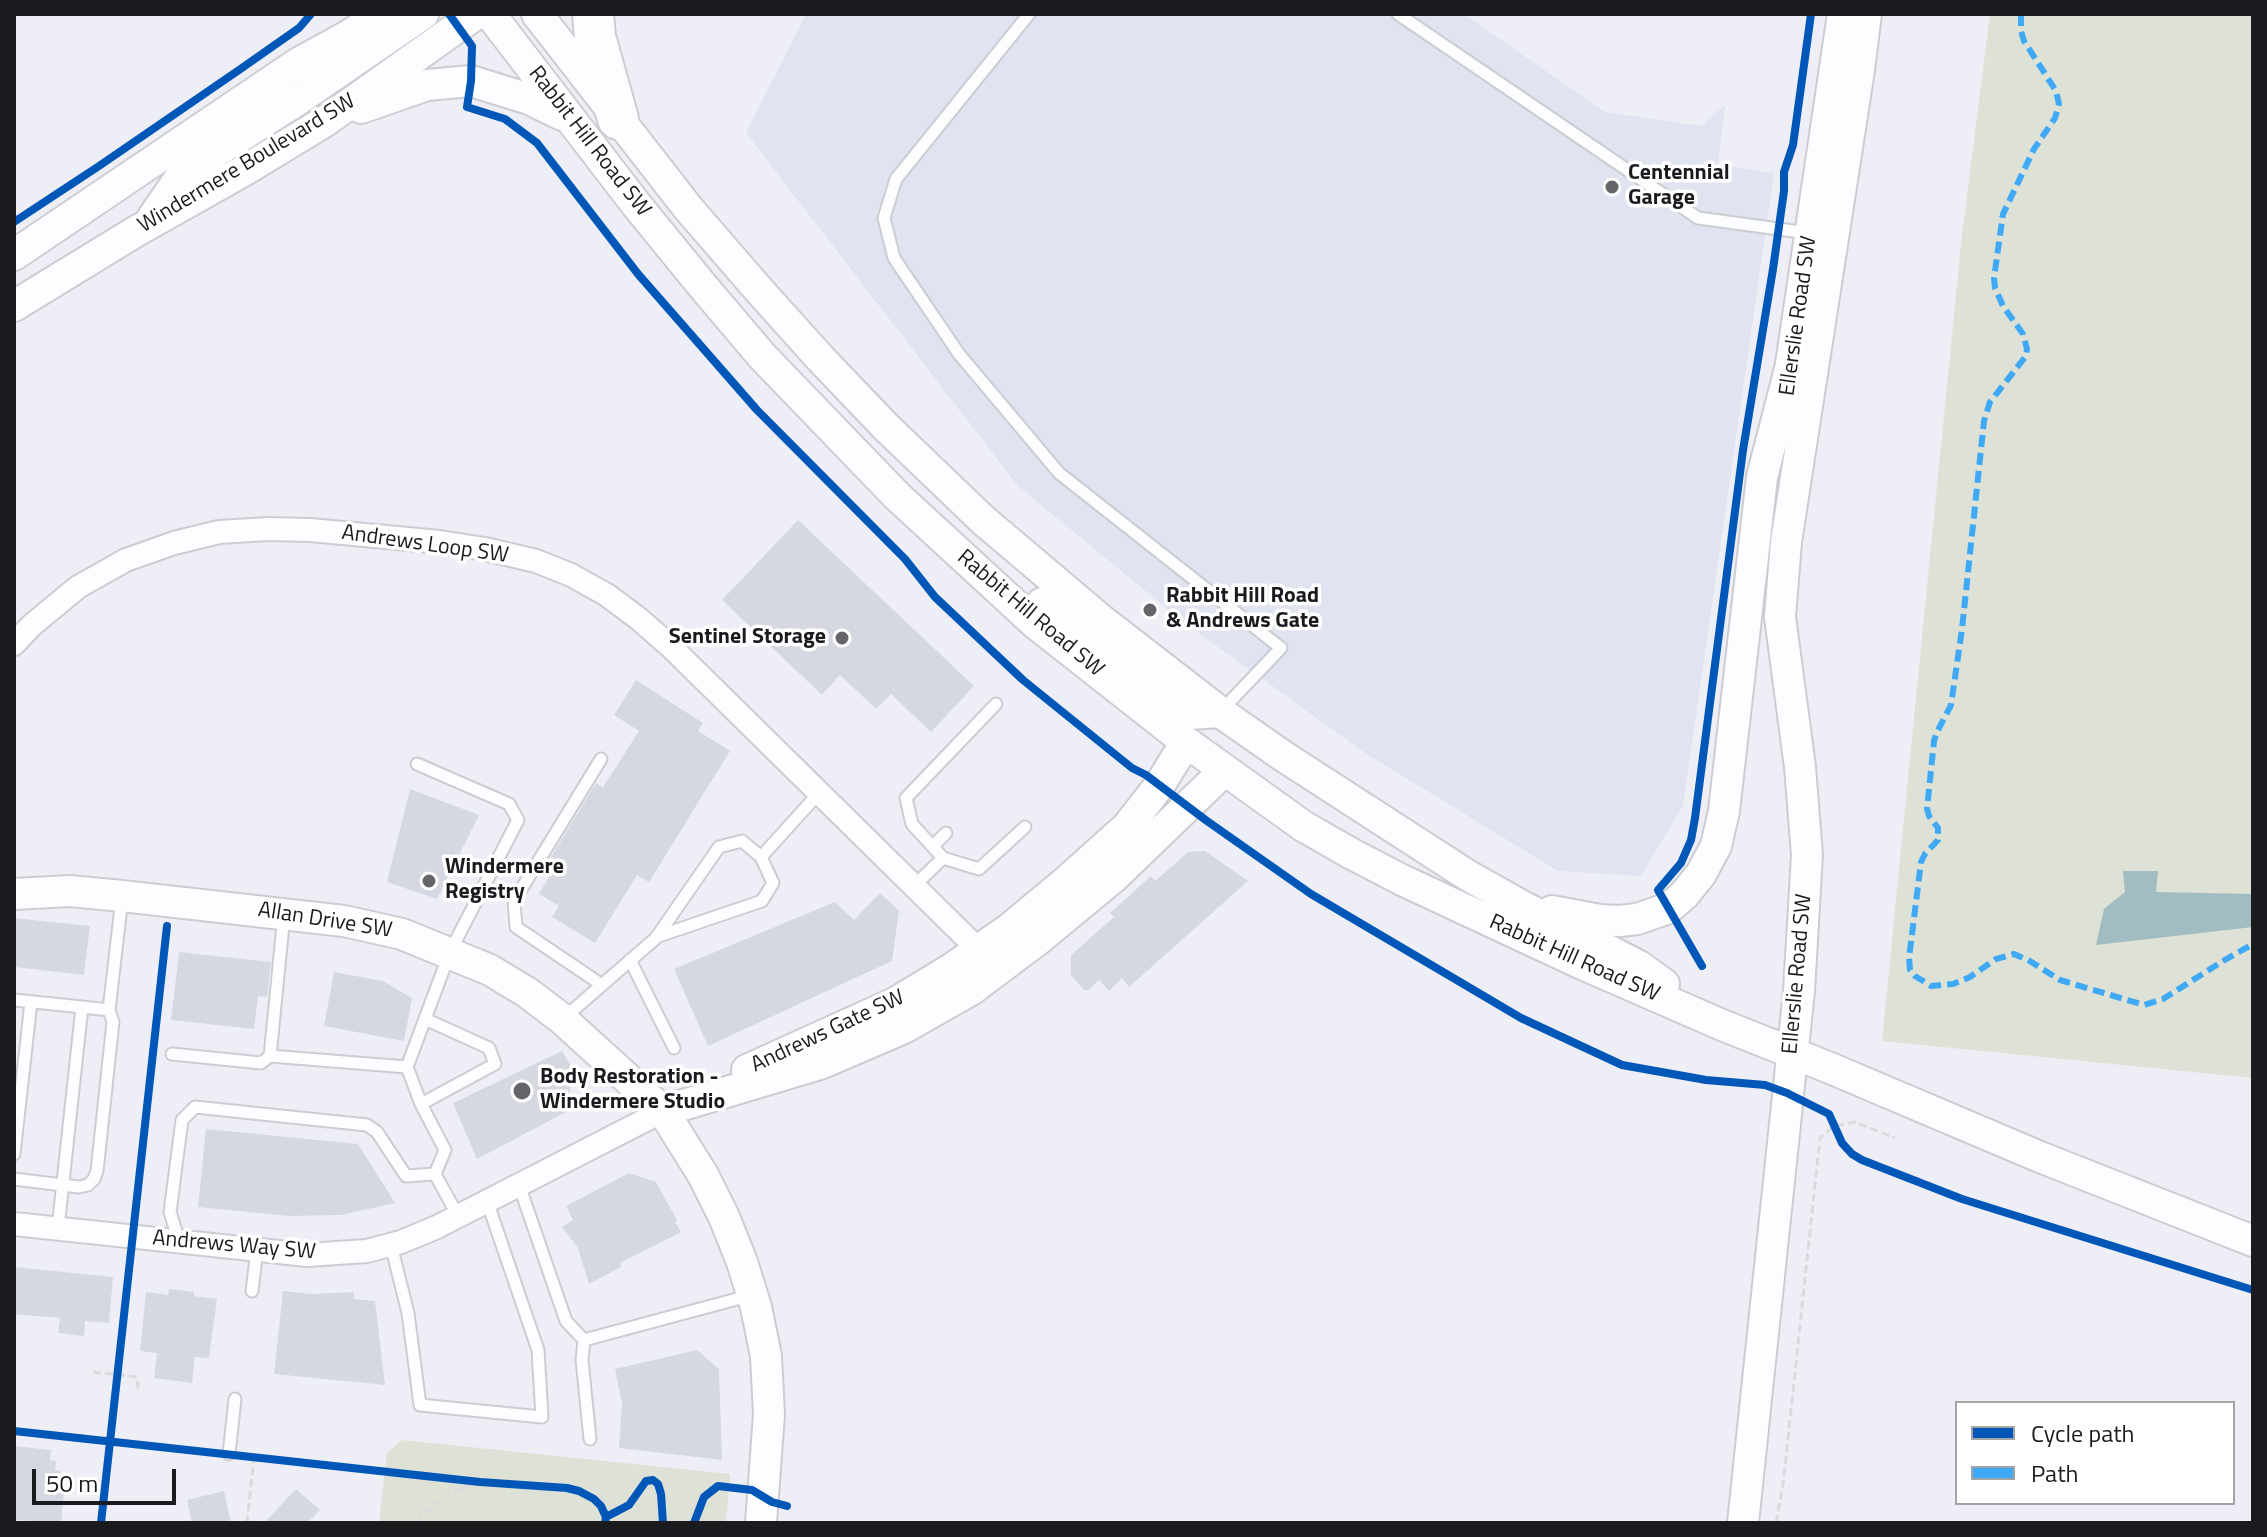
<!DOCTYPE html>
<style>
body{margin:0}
#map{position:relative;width:2267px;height:1537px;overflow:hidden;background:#eeeff6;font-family:"Titillium Web",sans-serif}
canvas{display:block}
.frame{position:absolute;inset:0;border:16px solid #1a1b1f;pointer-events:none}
.legend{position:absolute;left:1955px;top:1401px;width:280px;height:104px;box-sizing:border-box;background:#fff;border:2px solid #a3a4a5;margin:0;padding:10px 14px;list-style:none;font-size:24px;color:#1a1b1f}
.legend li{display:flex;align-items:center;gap:16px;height:40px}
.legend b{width:40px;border:2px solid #a3a4a5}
.scale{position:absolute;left:32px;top:1469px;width:144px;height:36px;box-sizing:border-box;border:4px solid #1a1b1f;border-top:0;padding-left:10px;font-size:24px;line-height:28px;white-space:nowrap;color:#1a1b1f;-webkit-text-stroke:6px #fff;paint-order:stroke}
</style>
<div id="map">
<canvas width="2267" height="1537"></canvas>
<div class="frame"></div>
<ul class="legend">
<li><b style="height:10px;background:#0057b8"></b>Cycle path</li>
<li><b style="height:10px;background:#3fa9f5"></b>Path</li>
</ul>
<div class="scale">50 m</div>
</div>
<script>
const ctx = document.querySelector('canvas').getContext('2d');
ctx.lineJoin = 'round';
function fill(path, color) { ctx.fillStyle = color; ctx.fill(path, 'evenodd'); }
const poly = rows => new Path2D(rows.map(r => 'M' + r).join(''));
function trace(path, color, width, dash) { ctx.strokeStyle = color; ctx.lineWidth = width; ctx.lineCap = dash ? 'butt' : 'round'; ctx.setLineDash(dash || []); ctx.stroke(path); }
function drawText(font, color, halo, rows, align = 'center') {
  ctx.font = font + ' "Titillium Web",sans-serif'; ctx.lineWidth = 7; ctx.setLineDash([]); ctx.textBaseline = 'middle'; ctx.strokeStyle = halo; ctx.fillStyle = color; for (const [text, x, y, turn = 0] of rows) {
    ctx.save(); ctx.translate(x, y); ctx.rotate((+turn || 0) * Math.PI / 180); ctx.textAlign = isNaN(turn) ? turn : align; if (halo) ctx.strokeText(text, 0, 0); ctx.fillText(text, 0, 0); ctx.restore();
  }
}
const built = poly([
 [806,14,1464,14,1605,112,1701,126,1725,105,1718,165,1774,173,1683,806,1641,876,1558,871,1365,753,1182,621,1018,486,746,133]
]);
const green = poly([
 [1990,14,2253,14,2253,1078,1882,1041,1961,244],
 [402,1440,730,1474,726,1523,379,1523,387,1453]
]);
const water = poly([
 [2123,871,2158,871,2156,892,2253,894,2253,927,2096,945,2104,909,2125,892]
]);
const building = poly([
 [798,520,974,686,931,732,891,694,876,709,840,675,822,695,722,600],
 [636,680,703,723,698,731,730,751,649,882,637,875,595,943,552,917,559,906,539,894,555,867,548,862,596,783,603,787,639,731,614,715],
 [410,789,479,815,437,899,387,882],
 [1205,851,1248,881,1129,987,1122,978,1109,991,1099,980,1088,990,1084,990,1071,975,1071,955,1114,917,1110,913,1151,876,1155,881,1188,852],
 [880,893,899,911,892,961,708,1046,674,969,835,902,854,920],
 [14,918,90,926,84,975,14,967],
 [179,952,271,962,267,997,258,996,254,1029,171,1020],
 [334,972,383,981,412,998,404,1041,324,1026],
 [562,1051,572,1068,568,1111,477,1159,453,1103],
 [206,1129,358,1144,395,1203,341,1215,289,1216,198,1207],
 [629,1173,656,1182,677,1220,675,1222,681,1232,620,1263,621,1267,589,1284,578,1248,562,1227,573,1220,566,1206],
 [14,1267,113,1277,109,1323,85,1321,84,1336,58,1333,60,1318,14,1314],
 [169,1289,194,1292,194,1296,217,1299,209,1358,195,1357,192,1383,154,1378,157,1353,140,1351,146,1292,168,1295],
 [283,1291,312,1294,354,1292,354,1299,375,1301,385,1385,274,1374],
 [697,1350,719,1369,722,1460,619,1448,622,1404,615,1369],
 [14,1446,51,1450,50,1460,56,1461,55,1470,61,1471,61,1474,63,1474,62,1490,64,1491,61,1523,15,1520],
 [296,1489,320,1510,307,1523,264,1523],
 [224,1491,231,1523,192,1523,187,1500]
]);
const path = poly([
 [93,1372,137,1377,138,1389],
 [247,1523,254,1457],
 [419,1523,421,1517,448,1494,480,1482],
 [1776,1523,1783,1485,1820,1138,1834,1126,1855,1122,1895,1138]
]);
const lane = poly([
 [1029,14,896,179,884,218,894,258,959,354,1059,473,1281,648,1221,711],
 [1398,14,1698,218,1808,233],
 [996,704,906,798,912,824,943,858,979,869,1025,827],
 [601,759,514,901,516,927,602,985],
 [417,764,509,804,518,820,450,952,407,1067,421,1104,445,1150,435,1174,458,1216],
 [933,846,946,833],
 [914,886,943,858],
 [284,915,270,1056,407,1067],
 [656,937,762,901,773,883,761,857],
 [630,960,674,1048],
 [14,1000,82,1007,58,1228],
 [82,1007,109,1010],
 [564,1018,656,938,719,847,742,841,761,857,819,793],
 [172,1054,261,1063,270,1056],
 [421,1104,495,1064,489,1048,425,1019],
 [14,1154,31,1002],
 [14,1179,79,1187,88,1185,94,1179,97,1171,113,1022,109,1010,122,898],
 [519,1185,566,1321,584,1340,752,1295],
 [179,1241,170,1212,182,1120,195,1107,367,1125,377,1132,406,1176,435,1174],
 [391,1245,408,1313,420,1405,542,1417,538,1350,487,1201],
 [252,1291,257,1250],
 [584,1340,582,1360,590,1439],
 [229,1454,235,1399]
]);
const street = poly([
 [14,644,32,625,78,587,126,560,174,543,219,532,268,529,310,530,440,542,485,549,536,561,571,575,607,595,639,619,671,647,989,960],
 [14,1224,307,1255,367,1251,401,1242,437,1227,663,1111]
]);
const secondary = poly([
 [490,14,635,203,701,284,762,356,897,496,1036,624,1186,742,1303,826,1352,854,1402,880,1582,964,1722,1025,1830,1068,2040,1157,2253,1241],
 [537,14,688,208,758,289,821,359,886,427,983,520,1100,619,1220,712,1283,756,1467,875,1524,907,1639,966,1664,984],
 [361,108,427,85,471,81,529,99,562,115],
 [153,217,184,172,299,99,423,14],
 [14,255,297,64,348,36,381,14],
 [14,306,135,232,245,170,324,122,476,14],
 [1788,384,1843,14],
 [1042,603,1189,714,1220,712],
 [14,894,70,891,122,896,344,921,402,934,490,970,528,993,562,1019,663,1111,703,1175,724,1217,742,1262,756,1307,766,1356,769,1414,761,1523],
 [1552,911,1600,920,1620,921,1637,919,1669,908,1684,895,1701,874,1716,846,1724,811,1762,477,1791,365],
 [747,1070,895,1003,951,969,1009,929,1068,880,1127,827,1159,786,1186,742],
 [663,1111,820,1064,904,1028,971,990,1039,939,1114,877,1225,770],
 [1743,1523,1799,991,1807,855,1800,767,1780,617,1786,542,1859,70,1866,14]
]);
const highway = poly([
 [593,14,595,37,618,119]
]);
const quiet = poly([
 [2021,14,2021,31,2024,41,2056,91,2059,104,2055,118,2034,149,2003,214,1994,278,1995,288,2003,306,2023,334,2027,349,2026,356,1990,402,1984,421,1962,629,1951,705,1937,732,1934,741,1927,809,1929,816,1938,828,1938,840,1925,854,1921,862,1909,958,1910,970,1915,976,1931,986,1953,984,1970,977,1996,959,2014,954,2028,960,2060,980,2144,1005,2163,999,2223,961,2253,944]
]);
const cycleway = poly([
 [449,14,472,46,471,81,467,107,505,119,537,143,638,274,757,410,905,559,935,597,1023,680,1132,768,1146,775,1207,821,1311,894,1521,1018,1622,1065,1706,1080,1765,1085,1787,1093,1829,1114,1842,1143,1852,1154,1862,1160,1962,1199,2253,1290],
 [14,222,99,166,239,70,299,28,311,14],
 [1702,966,1658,890,1681,863,1691,840,1695,818,1743,450,1773,269,1784,191,1784,172,1793,145,1811,14],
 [14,1431,480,1482,567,1488,579,1491,594,1499,601,1506,606,1517,605,1523],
 [606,1517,629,1505,646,1481,653,1480,658,1484,661,1494,663,1523],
 [101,1523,167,926],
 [694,1523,704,1497,718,1486,752,1490,772,1502,787,1506]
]);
const markers = [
 [1612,187,8,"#64656a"],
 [1150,610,8,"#64656a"],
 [842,638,8,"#64656a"],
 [429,881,8,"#64656a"],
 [522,1091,10,"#64656a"]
];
const streetNames = [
 ["Rabbit Hill Road SW",589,142,52],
 ["Windermere Boulevard SW",247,164,-31],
 ["Ellerslie Road SW",1799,316,-82],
 ["Andrews Loop SW",425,545,8],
 ["Rabbit Hill Road SW",1030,614,40],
 ["Allan Drive SW",325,921,9],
 ["Rabbit Hill Road SW",1574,959,24],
 ["Ellerslie Road SW",1798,974,-85],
 ["Andrews Gate SW",828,1032,-25],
 ["Andrews Way SW",234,1246,5]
];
const poiNames = [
 ["Centennial",1628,174],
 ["Garage",1628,199],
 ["Rabbit Hill Road",1166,597],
 ["& Andrews Gate",1166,622],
 ["Sentinel Storage",826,638,"right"],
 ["Windermere",445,868],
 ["Registry",445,893],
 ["Body Restoration -",540,1078],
 ["Windermere Studio",540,1103]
];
fill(built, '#e0e3f0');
fill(green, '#dde1d6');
fill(water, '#a1bdc2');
fill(building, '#d6d8e1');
trace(lane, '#cccdd2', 15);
trace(street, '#cccdd2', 26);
trace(secondary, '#cccdd2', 34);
trace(highway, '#cccdd2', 44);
trace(path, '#dbdbdd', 3, [8, 4]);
trace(lane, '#fcfdfe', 11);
trace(street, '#fcfdfe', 22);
trace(secondary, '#fcfdfe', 30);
trace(highway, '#fcfdfe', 40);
trace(quiet, '#3fa9f5', 6, [12, 6]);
trace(cycleway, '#0057b8', 8);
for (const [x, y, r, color] of markers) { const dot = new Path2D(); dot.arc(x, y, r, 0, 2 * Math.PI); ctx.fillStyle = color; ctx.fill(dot); trace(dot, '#fff', 3); }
drawText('22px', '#1a1b1f', '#fff', streetNames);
drawText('bold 22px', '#1a1b1f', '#fff', poiNames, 'left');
</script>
